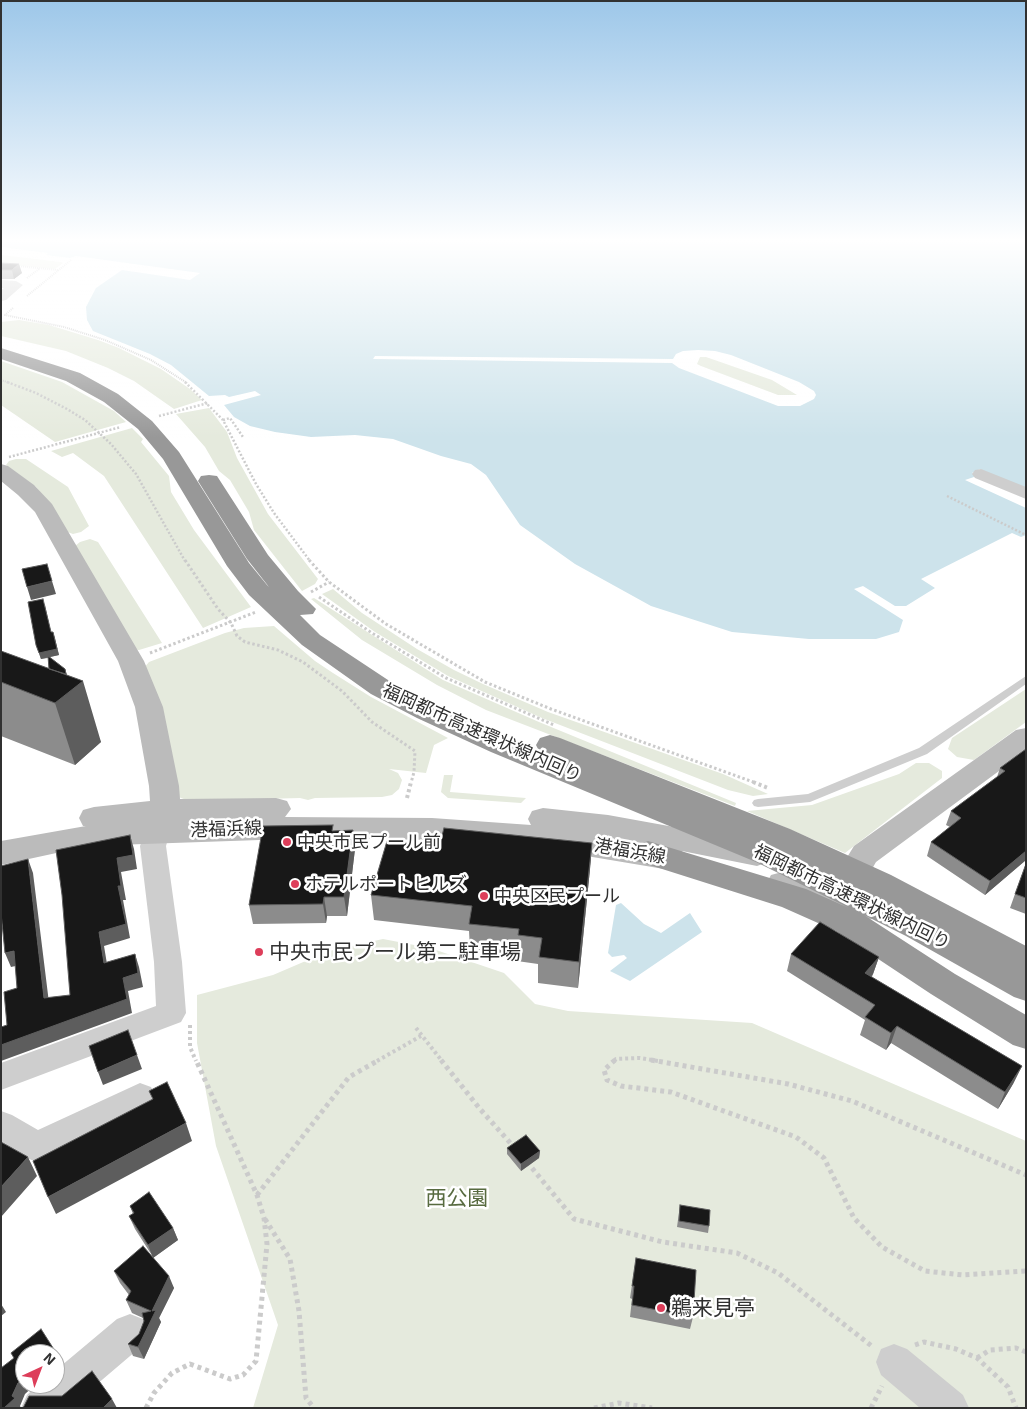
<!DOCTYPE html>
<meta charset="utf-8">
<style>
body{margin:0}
#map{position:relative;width:1027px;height:1409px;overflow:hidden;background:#fff;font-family:"Exo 2",sans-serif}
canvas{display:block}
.frame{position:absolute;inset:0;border:2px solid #313131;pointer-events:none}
.north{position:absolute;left:15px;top:1344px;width:50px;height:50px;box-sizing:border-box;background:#fff;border:1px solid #adadad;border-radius:50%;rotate:43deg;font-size:14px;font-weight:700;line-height:20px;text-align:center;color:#313131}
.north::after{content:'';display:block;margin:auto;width:18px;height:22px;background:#dd3e5a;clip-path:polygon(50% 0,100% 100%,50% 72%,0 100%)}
</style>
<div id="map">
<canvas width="1027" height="1409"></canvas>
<div class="frame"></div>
<div class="north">N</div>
</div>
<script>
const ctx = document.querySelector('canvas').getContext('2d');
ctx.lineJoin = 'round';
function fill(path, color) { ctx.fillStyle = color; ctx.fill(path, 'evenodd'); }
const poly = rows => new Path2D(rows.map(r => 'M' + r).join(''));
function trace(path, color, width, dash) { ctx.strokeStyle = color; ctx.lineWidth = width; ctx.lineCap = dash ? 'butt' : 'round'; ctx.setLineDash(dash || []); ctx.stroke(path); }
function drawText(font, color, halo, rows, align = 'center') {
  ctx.font = font + ' "Exo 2","Noto Sans JP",sans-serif'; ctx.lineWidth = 5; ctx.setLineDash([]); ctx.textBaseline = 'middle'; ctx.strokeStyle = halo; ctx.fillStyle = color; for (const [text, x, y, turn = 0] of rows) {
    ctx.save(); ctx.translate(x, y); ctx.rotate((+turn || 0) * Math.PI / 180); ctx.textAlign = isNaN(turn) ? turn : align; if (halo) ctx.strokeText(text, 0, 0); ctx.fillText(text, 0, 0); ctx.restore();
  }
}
const green = poly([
 [1,255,61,262,63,263,55,269,1,264],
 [19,320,49,325,98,340,119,348,161,369,190,389,202,400,174,409,134,381,108,368,66,351,1,336,1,322],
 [700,357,706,357,772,380,797,395,778,395,701,366,697,364],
 [1,361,62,382,114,411,126,422,55,442,1,405],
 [209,408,227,432,237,458,268,514,318,579,315,584,302,591,254,530,249,512,230,480,219,471,205,447,176,414],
 [132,428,143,439,141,442,169,476,171,492,194,530,251,607,203,628,104,476,73,453,62,457,51,451],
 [16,459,26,459,68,487,89,526,81,532,73,534,65,531,49,503,36,487,6,465,9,461],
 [90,539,98,542,162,643,139,650,131,649,75,546,80,542],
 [333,589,362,613,417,649,454,670,483,684,548,712,723,774,768,794,753,796,728,790,542,718,448,676,375,632,322,594],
 [314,598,443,680,539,722,736,803,735,806,486,710,437,685,362,640,311,599],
 [274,626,315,661,333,673,371,697,448,738,434,745,426,773,389,769,398,773,402,780,399,789,392,795,382,797,315,798,308,800,300,798,189,801,176,796,143,669,149,662,225,633,244,628],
 [1026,689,1026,722,974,760,957,757,948,749,952,738],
 [916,763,929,763,942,771,942,778,845,853,747,811,812,805,899,774],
 [444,775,453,775,450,792,526,798,521,803,448,798,441,792],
 [383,939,430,948,504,973,535,1004,568,1011,752,1023,1026,1141,1026,1408,253,1408,278,1325,216,1146,197,1043,197,995,273,975,329,951]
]);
const water = poly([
 [1,241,1026,241,1026,490,980,469,972,473,977,476,965,480,1026,508,1026,535,1021,537,1012,533,921,579,935,588,906,606,895,606,863,586,854,589,903,620,899,632,876,639,809,639,732,632,651,606,575,564,520,525,486,475,471,464,441,456,393,439,355,435,311,437,275,432,250,426,234,417,224,405,261,395,255,391,229,397,225,395,209,396,171,365,150,354,93,331,87,320,86,307,96,288,122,270,190,280,200,273,76,256,70,258,46,255,48,253,1,247],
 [698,350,715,351,731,355,799,382,814,391,816,395,814,399,800,406,778,406,679,368,672,363,373,359,375,356,673,359,676,354,683,351],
 [621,903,644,924,661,933,690,913,702,932,630,981,610,971,627,958,624,955,612,957,608,953,616,905]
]);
const pathFar4 = poly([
 [17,266,58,270],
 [27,278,39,269],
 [27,296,71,260],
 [13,308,5,315,64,327,105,340,151,360,187,383],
 [1,380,10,383]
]);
const pathFar3 = poly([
 [7,382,36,393,67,409,85,420,111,444,136,474,185,561],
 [185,382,223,420,256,484,274,513,310,561],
 [159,416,208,403],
 [223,420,230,418,243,437],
 [9,457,121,427],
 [947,496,1026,535]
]);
const pathFar2 = poly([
 [185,560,218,609,231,623,237,636,245,642,278,650,303,662,342,691,372,722,415,751,414,772,411,783],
 [309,560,329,582,386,624,485,682,551,709,756,783],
 [311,592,329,582],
 [319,597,372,633,446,678,554,725],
 [150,653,256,612]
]);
const pathFar1 = poly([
 [753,782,768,788],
 [407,798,411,782],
 [190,1025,190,1047,196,1061],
 [416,1028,442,1061],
 [377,1061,421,1036],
 [614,1061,616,1059,640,1058,658,1061]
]);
const path = poly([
 [441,1060,480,1109,513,1146],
 [615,1060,604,1070,607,1080,621,1086,671,1092,796,1137,824,1158,854,1218,882,1247,925,1271,963,1275,1026,1271],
 [651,1060,788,1084,852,1101,1026,1175],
 [527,1162,574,1219,663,1242,737,1253,778,1273,873,1347],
 [257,1195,349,1077,379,1060],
 [265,1219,290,1259,299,1311,306,1398,314,1408],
 [915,1345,924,1342,956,1349,977,1358,1008,1387,1016,1408],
 [977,1358,990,1350,1016,1348,1026,1352],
 [146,1408,154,1393,172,1373,190,1364,230,1379,243,1375,256,1361,267,1244,264,1218,257,1195,196,1060],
 [594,1408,619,1403,652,1408],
 [871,1408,882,1386]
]);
const lane = poly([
 [1026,676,1026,684,927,754,810,802,758,807,754,806,752,803,754,800,758,799,808,794,919,748,1026,676]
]);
const street = poly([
 [1,280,16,281,23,285,6,300,1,301,1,290,4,288,1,288,1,280],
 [981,469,1026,487,1026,499,975,478,972,474,975,470,981,469],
 [157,823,166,826,170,832,166,846,182,962,186,1013,181,1022,1,1090,1,1063,156,1006,154,962,140,846,148,826,157,823],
 [140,1083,151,1087,156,1097,151,1107,47,1157,36,1162,25,1157,1,1143,1,1111,12,1115,38,1130,140,1083],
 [130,1314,143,1319,148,1332,143,1345,69,1408,21,1408,27,1395,39,1384,55,1384,55,1371,117,1319,130,1314],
 [894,1344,907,1349,963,1395,969,1408,920,1408,881,1375,876,1362,881,1349,894,1344]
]);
const secondary = poly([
 [1,464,8,466,34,485,52,504,144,661,163,707,179,786,180,799,276,798,287,801,291,809,285,817,432,818,531,825,528,819,532,811,543,808,608,815,757,842,768,846,773,854,768,862,757,866,682,851,686,858,681,866,670,870,533,847,432,840,317,838,115,845,61,852,1,865,1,841,86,826,83,826,79,818,83,810,94,807,150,801,149,786,135,707,118,661,35,512,18,495,1,481,1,464],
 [1026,728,1026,751,876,862,857,895,872,901,877,910,872,919,860,923,827,910,771,893,766,884,771,875,782,872,830,885,854,846,1016,730,1026,728]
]);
const highway = poly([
 [1,348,80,373,118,394,152,421,179,452,249,563,267,585,269,587,247,559,198,481,201,476,209,475,217,476,268,555,298,591,316,609,313,614,300,615,320,635,391,682,437,706,538,749,536,745,540,738,550,735,560,738,790,829,891,875,1026,946,1026,1001,1014,997,906,936,864,915,955,974,1026,1015,1026,1049,1013,1045,931,994,836,931,782,907,637,861,632,853,637,845,648,841,806,889,849,908,756,862,491,752,417,718,371,694,302,645,249,595,227,566,163,459,138,429,104,402,66,381,1,359,1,348]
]);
const wall = poly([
 [1,263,22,273,14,279,1,279],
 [45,605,51,632,53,632,55,638,59,655,50,657,65,669,67,675,101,742,75,765,1,736,1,650,1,651,49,669,48,658,41,659,36,645],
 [1026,749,1026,860,985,895,927,856,931,842,950,827,946,825,951,811,997,777,1000,768],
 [353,830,355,849,347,916,327,916,326,923,253,924,249,905,334,831],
 [592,843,590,869,578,988,538,983,538,964,517,961,517,955,470,949,469,931,374,920,371,895,439,847],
 [1026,863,1026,914,1010,908],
 [791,954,879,957,873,974,872,977,1022,1066,1013,1084,998,1109,891,1043,886,1050,860,1035,865,1020,787,971],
 [507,1148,540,1151,539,1158,521,1171,507,1154],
 [680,1205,709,1226,708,1233,677,1227],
 [130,1206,173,1228,178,1240,153,1258,174,1288,159,1318,161,1322,144,1359,133,1356,128,1344,139,1334,144,1321,143,1318,132,1313,126,1300,129,1295,120,1283,114,1271,153,1257,135,1229,129,1216,133,1214],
 [636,1258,693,1317,690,1329,630,1317,632,1299,630,1298]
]);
const shadedWall = poly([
 [19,264,22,273,14,279,12,270],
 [52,581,56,594,31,600,27,587],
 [53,632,59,655,41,659,39,653],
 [65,669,67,676,83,681,101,742,75,765,55,703],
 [353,830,355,849,347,916,344,897],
 [130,835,134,849,137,869,121,872,126,900,123,900,130,938,104,946,109,976,104,963,99,932,118,886,117,858],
 [592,843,590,869,578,988,579,962],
 [1026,851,1026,860,985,895,990,881],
 [28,859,33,873,50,1011,44,998],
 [324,897,327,916,326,923,323,904],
 [14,951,20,965,11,967,5,953],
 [135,954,139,967,143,987,128,991,132,1013,1,1061,1,1045,123,978],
 [879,957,873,974,860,991,865,973],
 [897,1026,891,1043,886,1050,891,1033],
 [137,1055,142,1069,103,1085,98,1072],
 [1022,1066,1013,1084,998,1109,1005,1092],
 [186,1123,192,1141,56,1214,48,1197],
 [540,1151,539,1158,521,1171,521,1164],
 [28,1157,37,1176,1,1217,1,1187],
 [173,1228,178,1240,153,1258,148,1245],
 [169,1276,174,1288,159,1318,161,1322,144,1359,138,1347,152,1311],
 [1,1304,6,1312,1,1316],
 [55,1351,62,1362,55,1369,55,1354,52,1354],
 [25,1376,25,1384,36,1384,25,1394,20,1406,21,1408,4,1408,12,1396,18,1383],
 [112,1399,117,1408,103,1408]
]);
const building = poly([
 [1,263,19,264,12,270,1,270,1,263],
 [47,564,52,581,27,587,22,569,47,564],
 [43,599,51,632,53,632,57,649,39,653,36,645,28,602,43,599],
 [1,651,83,681,55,703,1,682,1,651],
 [48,656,65,669,66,674,49,669,48,656],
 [1026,749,1026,851,990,881,931,842,961,818,951,811,1005,771,1000,768,1026,749],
 [333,825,332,831,353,830,344,897,324,897,323,904,249,905,263,826,333,825],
 [444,828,592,843,579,962,539,957,542,938,518,935,519,929,469,924,472,906,371,895,387,841,439,847,444,828],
 [130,835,133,855,117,858,121,886,118,886,126,924,99,932,104,963,135,954,138,973,123,978,127,999,1,1045,1,1027,7,1025,4,992,17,988,14,951,5,953,1,913,1,866,28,859,44,998,70,995,62,895,56,850,130,835],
 [1026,864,1026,898,1015,894,1026,864],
 [820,922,879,957,865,973,1022,1066,1005,1092,897,1026,891,1033,865,1017,875,1005,791,954,820,922],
 [128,1030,137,1055,98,1072,89,1046,128,1030],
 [167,1082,186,1123,48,1197,33,1161,153,1099,149,1091,167,1082],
 [526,1135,540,1151,521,1164,507,1148,526,1135],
 [1,1142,28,1157,1,1187,1,1142],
 [149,1192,173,1228,148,1245,129,1216,134,1213,130,1206,149,1192],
 [680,1205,710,1210,709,1226,679,1221,680,1205],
 [143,1246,169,1276,152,1311,156,1310,138,1347,128,1344,139,1334,144,1321,142,1313,151,1311,126,1300,131,1291,114,1271,143,1246],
 [636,1258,696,1270,693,1317,632,1305,634,1286,632,1286,636,1258],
 [41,1329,55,1351,52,1354,25,1354,25,1376,18,1383,12,1396,15,1398,4,1408,1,1408,1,1368,14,1358,11,1353,41,1329],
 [92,1371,112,1399,103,1408,23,1408,29,1396,62,1396,92,1371]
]);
const markers = [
 [287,842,5,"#dd3e5a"],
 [295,884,5,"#dd3e5a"],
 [484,896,5,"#dd3e5a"],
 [259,952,5,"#dd3e5a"],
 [661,1308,5,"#dd3e5a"]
];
const streetNames = [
 ["福岡都市高速環状線内回り",482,733,24],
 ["港福浜線",226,829,-2],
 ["港福浜線",630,851,10],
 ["福岡都市高速環状線内回り",852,897,26]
];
const poiNames = [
 ["中央市民プール前",297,842],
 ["ホテルポートヒルズ",305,884],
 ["中央区民プール",494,896]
];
const nearPoinames = [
 ["中央市民プール第二駐車場",269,952],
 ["鵜来見亭",671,1308]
];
const nearParknames = [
 ["西公園",457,1198]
];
fill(green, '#e5eadd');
fill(water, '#cde3eb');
trace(pathFar4, '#cbcbcb', 2, [1, 1]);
trace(pathFar3, '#cbcbcb', 2.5, [2, 2]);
trace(pathFar2, '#cbcbcb', 3, [2.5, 2.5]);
trace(pathFar1, '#cbcbcb', 4, [3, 3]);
trace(path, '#cbcbcb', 5, [4, 4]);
fill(lane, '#cecece');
fill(street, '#cecece');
fill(secondary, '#bbb');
fill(highway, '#989898');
fill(wall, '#8c8c8c');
fill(shadedWall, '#5d5d5d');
fill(building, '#181818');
trace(building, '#5d5d5d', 1);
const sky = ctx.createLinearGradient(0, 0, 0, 438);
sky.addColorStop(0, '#9dc7e9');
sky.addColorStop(0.55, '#fff');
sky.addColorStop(1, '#ffffff00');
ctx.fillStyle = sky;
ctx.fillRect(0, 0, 1027, 438);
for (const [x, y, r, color] of markers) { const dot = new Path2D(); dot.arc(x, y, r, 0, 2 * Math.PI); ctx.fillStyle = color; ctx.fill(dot); trace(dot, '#fff', 2); }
drawText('18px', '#313131', '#fff', streetNames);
drawText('18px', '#313131', '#fff', poiNames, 'left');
drawText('21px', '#313131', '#fff', nearPoinames, 'left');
drawText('21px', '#586b40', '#fff', nearParknames);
</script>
